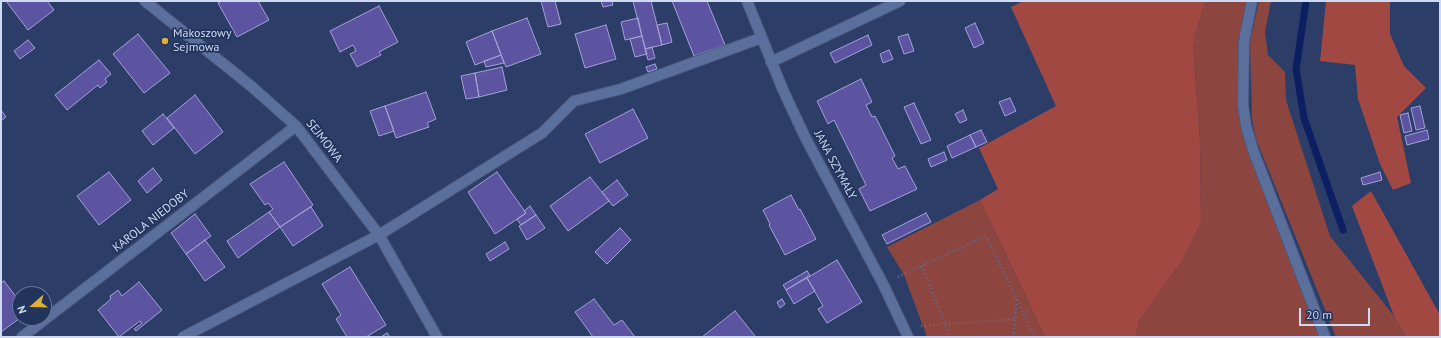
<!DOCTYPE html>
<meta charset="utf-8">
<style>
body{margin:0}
#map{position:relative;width:1441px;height:338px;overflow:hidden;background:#2c3d68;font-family:"PT Sans",sans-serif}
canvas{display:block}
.frame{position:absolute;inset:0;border:2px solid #cedaf4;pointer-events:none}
.north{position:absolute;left:12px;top:286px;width:40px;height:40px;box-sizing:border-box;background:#22335c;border:1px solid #677699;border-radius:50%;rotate:250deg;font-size:11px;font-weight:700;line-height:16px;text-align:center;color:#cedaf4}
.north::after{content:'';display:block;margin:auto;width:14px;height:18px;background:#e0b034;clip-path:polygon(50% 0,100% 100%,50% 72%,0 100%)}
.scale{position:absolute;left:1299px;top:308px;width:71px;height:18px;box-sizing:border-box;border:2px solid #cedaf4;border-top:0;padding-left:5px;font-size:12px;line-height:14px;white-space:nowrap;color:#cedaf4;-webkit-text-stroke:3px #22335c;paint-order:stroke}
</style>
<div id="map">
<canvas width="1441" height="338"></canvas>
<div class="frame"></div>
<div class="north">N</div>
<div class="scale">20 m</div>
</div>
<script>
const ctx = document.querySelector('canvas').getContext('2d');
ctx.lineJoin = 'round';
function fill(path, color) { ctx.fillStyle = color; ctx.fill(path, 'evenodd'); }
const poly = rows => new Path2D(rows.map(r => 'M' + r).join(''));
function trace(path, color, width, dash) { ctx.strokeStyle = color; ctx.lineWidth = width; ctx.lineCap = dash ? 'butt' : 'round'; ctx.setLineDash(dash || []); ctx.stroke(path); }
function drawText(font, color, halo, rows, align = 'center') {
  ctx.font = font + ' "PT Sans",sans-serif'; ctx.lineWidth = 3.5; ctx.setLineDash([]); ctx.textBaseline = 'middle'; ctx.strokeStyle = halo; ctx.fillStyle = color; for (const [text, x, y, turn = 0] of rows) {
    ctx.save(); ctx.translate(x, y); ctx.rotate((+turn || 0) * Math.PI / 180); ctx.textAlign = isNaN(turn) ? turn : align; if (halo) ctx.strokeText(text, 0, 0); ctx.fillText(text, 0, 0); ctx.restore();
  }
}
const green = poly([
 [1205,1,1248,1,1238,40,1241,128,1320,337,1136,337,1139,321,1182,261,1201,222,1200,141,1193,44],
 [1259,1,1271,1,1265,32,1268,55,1285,72,1286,100,1330,236,1394,316,1406,337,1336,337,1256,139,1252,119,1250,42],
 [980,200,1045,337,927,337,904,275,887,247]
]);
const forest = poly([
 [1023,1,1205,1,1193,44,1200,141,1201,222,1182,261,1139,321,1136,337,1045,337,980,200,998,189,979,148,1056,106,1011,7],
 [1326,1,1390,1,1390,34,1404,66,1426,88,1397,117,1411,183,1393,190,1380,164,1358,99,1355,65,1320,61],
 [1371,191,1440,315,1440,337,1406,337,1394,316,1352,206]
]);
const stream = poly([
 [1306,1,1296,69,1304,118,1343,230]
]);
const building = poly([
 [6,1,47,1,54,10,28,30,6,1],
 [222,1,258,1,269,20,237,37,218,3,222,1],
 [541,1,555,1,561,24,548,27,541,1],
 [601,1,612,1,613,5,603,7,601,1],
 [633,1,651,1,662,45,645,49,633,1],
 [672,1,707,1,725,45,694,56,672,1],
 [379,6,398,42,379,52,381,55,357,67,350,54,356,51,353,45,340,52,330,31,379,6],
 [527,18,541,54,506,67,492,31,527,18],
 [638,18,642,36,625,40,621,22,638,18],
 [667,23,672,42,662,45,657,25,667,23],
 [975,23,984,43,974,48,965,28,975,23],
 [606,25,616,59,585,68,575,34,606,25],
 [492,31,501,55,475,65,466,42,492,31],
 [138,34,170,73,144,93,113,54,138,34],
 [908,34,914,51,904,54,898,37,908,34],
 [868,35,872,45,835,63,830,53,868,35],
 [642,36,647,54,635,57,630,39,642,36],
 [28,40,35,48,20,59,14,51,28,40],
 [652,47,655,58,648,60,645,49,652,47],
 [889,50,893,59,883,63,880,54,889,50],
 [501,55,504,63,486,67,484,61,501,55],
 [99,60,111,74,105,79,107,82,100,88,98,85,67,110,55,95,99,60],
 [655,64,657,69,648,72,646,67,655,64],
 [502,67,507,90,479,97,475,73,502,67],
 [475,73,479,97,466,99,461,76,475,73],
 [861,79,872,102,866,105,872,117,875,116,895,156,892,158,898,169,905,166,917,189,870,211,859,189,866,185,834,120,828,124,817,101,861,79],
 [426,92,436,119,427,123,429,127,396,138,385,106,426,92],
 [195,95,223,132,195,154,167,118,195,95],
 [1010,98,1016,111,1005,116,999,102,1010,98],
 [914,103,931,140,921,144,904,107,914,103],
 [385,106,394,131,379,136,370,111,385,106],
 [1420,106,1425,128,1416,130,1411,108,1420,106],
 [633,109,648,138,600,163,585,134,633,109],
 [1,110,6,117,1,121,1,110],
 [963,110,967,120,960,123,955,114,963,110],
 [1408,113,1412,131,1404,133,1400,115,1408,113],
 [163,114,174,128,153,145,142,131,163,114],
 [981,130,987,142,976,147,970,135,981,130],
 [1427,130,1429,139,1407,145,1405,136,1427,130],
 [970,135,976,147,952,158,947,146,970,135],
 [944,152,947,160,931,167,928,159,944,152],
 [284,162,313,205,280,227,269,212,273,209,268,203,265,205,250,184,284,162],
 [153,168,162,180,147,193,138,181,153,168],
 [109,172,131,200,99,225,77,196,109,172],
 [497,172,526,213,495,234,468,192,497,172],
 [1380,172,1382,180,1363,185,1361,178,1380,172],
 [590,177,609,201,568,231,550,206,590,177],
 [617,180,628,195,613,206,602,192,617,180],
 [791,195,799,210,800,209,816,239,785,255,769,225,770,224,763,210,791,195],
 [530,206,536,215,521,225,517,219,526,213,524,211,530,206],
 [311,207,323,226,293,246,280,227,311,207],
 [269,212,280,227,238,258,227,241,269,212],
 [926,213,931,222,887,244,882,235,926,213],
 [195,214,211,236,186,254,171,233,195,214],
 [536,215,545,228,527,240,519,226,536,215],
 [620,228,631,240,607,264,595,252,620,228],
 [205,240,225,267,205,281,186,254,205,240],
 [505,242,509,249,490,261,486,254,505,242],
 [837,260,862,302,827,323,818,309,823,306,807,278,837,260],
 [350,267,386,325,366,337,347,337,336,319,341,315,322,284,350,267],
 [807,271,810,275,786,290,783,285,807,271],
 [807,278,815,291,794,304,786,290,807,278],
 [4,281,20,302,20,318,1,332,1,283,4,281],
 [139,282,162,310,136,331,134,329,142,323,140,321,119,337,98,310,111,299,110,296,118,290,122,296,139,282],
 [594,299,614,325,622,320,635,337,593,337,575,312,594,299],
 [782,299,785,304,780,308,777,302,782,299],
 [735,311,755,336,754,337,702,337,735,311],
 [387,333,390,337,381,337,387,333]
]);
const path = poly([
 [922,266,950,337],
 [898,277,986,236,1035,337],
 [921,326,1015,319],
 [1013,337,1017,300]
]);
const service = poly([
 [1252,1,1244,41,1243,105,1246,126,1253,150,1325,337],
 [379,235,542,133,574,101,621,89,761,38]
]);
const minor = poly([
 [145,1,251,86,296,126,379,235,437,337],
 [747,1,783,90,805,137,883,284,908,337],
 [771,62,900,1],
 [22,337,296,126],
 [183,337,379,235]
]);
const markers = [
 [165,41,4,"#e0b034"]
];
const poiNames = [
 ["Makoszowy",173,34],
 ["Sejmowa",173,48]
];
const streetNames = [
 ["SEJMOWA",324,141,52],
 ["JANA SZYMAŁY",835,165,62],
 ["KAROLA NIEDOBY",151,221,-38]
];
fill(green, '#8c453f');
fill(forest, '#a24842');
trace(stream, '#0c1f63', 7);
fill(building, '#5c53a1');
trace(building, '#a4a2d7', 1);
trace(service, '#4c5a7e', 12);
trace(minor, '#4c5a7e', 12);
trace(path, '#606f95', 2.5, [1, 3]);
trace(service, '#5b6f9d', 10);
trace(minor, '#5b6f9d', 10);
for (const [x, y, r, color] of markers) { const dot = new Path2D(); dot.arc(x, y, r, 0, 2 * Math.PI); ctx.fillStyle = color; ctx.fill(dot); trace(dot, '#22335c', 1.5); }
drawText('12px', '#cedaf4', '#22335c', poiNames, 'left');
drawText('12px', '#cedaf4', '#22335c', streetNames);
</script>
